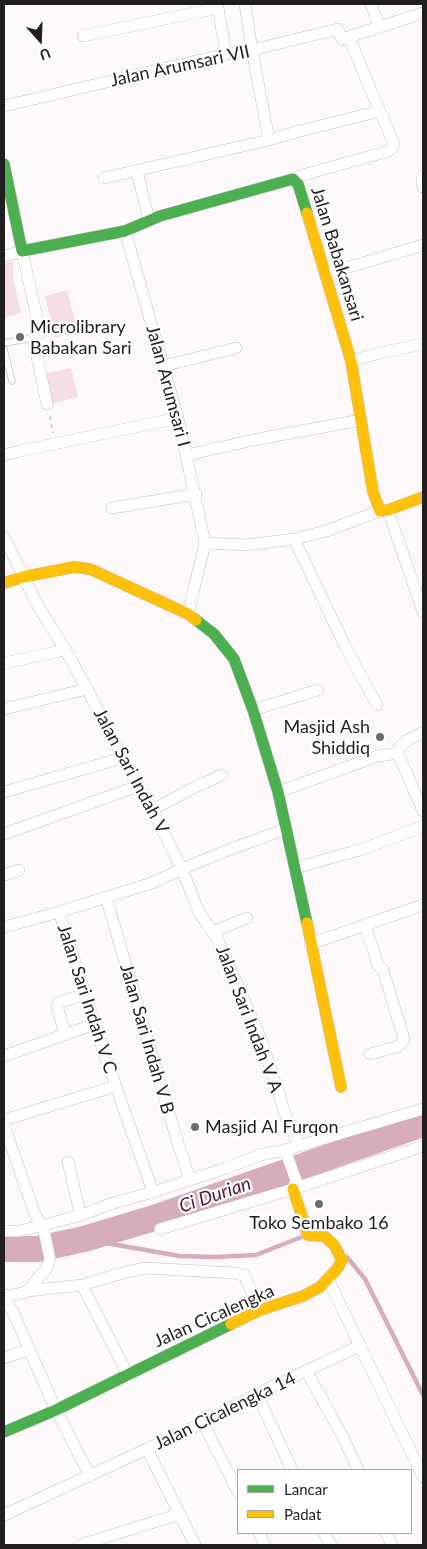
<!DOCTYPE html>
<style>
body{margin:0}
#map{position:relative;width:427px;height:1549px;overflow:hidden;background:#fdf8fa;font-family:Lato,sans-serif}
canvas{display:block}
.frame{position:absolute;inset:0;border:5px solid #211e1f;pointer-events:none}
.legend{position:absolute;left:237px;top:1469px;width:175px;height:65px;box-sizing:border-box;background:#fff;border:1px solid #a6a5a5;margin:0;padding:6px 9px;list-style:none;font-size:15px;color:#211e1f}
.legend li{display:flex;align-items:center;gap:10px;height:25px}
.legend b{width:25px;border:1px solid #a6a5a5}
.north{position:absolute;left:15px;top:15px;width:50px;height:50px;-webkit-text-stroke:4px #fff;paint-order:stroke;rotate:160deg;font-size:14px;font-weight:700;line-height:20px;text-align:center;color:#211e1f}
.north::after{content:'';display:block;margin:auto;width:18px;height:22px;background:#211e1f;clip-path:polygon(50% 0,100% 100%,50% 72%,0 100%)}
</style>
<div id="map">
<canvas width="427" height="1549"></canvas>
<div class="frame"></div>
<ul class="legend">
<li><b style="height:6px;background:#4caf50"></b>Lancar</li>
<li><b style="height:6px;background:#ffc107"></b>Padat</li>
</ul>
<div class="north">U</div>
</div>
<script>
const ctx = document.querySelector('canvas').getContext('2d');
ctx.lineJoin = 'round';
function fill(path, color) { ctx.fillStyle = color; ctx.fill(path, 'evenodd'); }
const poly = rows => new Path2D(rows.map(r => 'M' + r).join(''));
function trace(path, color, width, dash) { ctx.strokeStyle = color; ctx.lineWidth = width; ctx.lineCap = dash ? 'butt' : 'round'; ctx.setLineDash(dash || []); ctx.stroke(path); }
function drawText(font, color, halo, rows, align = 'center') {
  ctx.font = font + ' Lato,sans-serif'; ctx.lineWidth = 4.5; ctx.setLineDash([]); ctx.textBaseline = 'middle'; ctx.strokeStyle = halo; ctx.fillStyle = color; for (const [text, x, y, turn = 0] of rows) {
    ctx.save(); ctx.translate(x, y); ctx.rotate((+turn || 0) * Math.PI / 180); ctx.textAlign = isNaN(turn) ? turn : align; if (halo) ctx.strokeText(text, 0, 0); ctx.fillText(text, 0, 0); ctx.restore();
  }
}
const green = poly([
 [13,261,13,278,21,313,4,318,4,263],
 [67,290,78,332,55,338,45,296],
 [71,368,78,397,51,404,44,374]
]);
const stream = poly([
 [84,1239,179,1256,216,1257,256,1255,304,1236],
 [347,1257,365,1279,423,1395]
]);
const river = poly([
 [4,1249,38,1249,84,1239,154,1218,423,1124]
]);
const path = poly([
 [50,416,53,433]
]);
const lane = poly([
 [4,343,33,338],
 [4,349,12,381]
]);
const street = poly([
 [245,4,252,50,269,140],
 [371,4,379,26],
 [83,36,218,8,226,54],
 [4,106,226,54,252,50,338,29,342,39,423,13],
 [137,171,149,220],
 [423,176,422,183,423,187],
 [104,178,269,140,296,132,380,111],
 [293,179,303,175,389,151,392,148,394,144,365,76,349,37],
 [125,231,178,418,205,543],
 [4,256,22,251,40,331,39,334,35,335,33,338,47,404],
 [326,274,423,245],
 [351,361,380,353,423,344],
 [163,366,236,348],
 [4,455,20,451,178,418],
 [187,455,258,439,361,420],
 [112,508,196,494],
 [388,510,423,612],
 [4,537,38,606,65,649,87,689,138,786,152,810,182,869,198,910,212,932,217,938,261,1039,286,1116,299,1145],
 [294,539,346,648,377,705],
 [188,614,205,543,247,545,294,539,326,531,380,511],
 [4,663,56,652,65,649],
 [4,709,87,689],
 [253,710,318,690],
 [398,753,423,811],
 [398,753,400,747,408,740,423,732],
 [4,792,115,760,122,757],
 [278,792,378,756,398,753],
 [152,810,199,785,222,775],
 [4,834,138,786],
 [295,868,363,849,423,826],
 [4,875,19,870],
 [106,897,176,1137,190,1180],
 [59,912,103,1050,153,1192],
 [365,925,378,965,383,970,404,1039,402,1043,397,1047,370,1054],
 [4,927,59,912,152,883,182,869,233,848,286,829],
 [212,932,247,918],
 [310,944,423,905],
 [65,1034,57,1006,58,1003,85,994],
 [4,1056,95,1024],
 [4,1120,116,1086],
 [4,1125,34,1212,44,1231,50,1259,46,1270,39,1277,28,1291],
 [285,1150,296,1180,293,1189],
 [68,1162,79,1209,82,1215],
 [160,1229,293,1189,423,1146],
 [4,1231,20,1231,82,1215,110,1204,153,1192,226,1168,260,1155,285,1150,423,1109],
 [328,1279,423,1477],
 [82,1285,128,1375],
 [4,1296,19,1294,28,1291,82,1285,126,1272,146,1268,234,1273,244,1275,260,1310],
 [4,1299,13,1312,56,1410,90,1476],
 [4,1358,30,1349],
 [307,1372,343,1437,358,1470],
 [257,1394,292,1470],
 [203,1423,238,1492],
 [147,1449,195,1545],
 [4,1515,203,1423,257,1394,359,1346],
 [259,1533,265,1545],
 [324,1533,331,1545],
 [386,1533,392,1545],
 [80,1545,180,1514]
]);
const fast = poly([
 [4,164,22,251,125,231,160,216,293,179,298,184,307,213],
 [196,620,214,634,234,659,253,710,278,792,307,923],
 [4,1432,56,1410,231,1324]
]);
const slow = poly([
 [307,213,351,361,373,492,380,511,388,510,423,497],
 [4,583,23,577,74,567,90,569,188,614,196,620],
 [307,923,341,1087],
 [231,1324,260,1310,303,1296,320,1287,337,1269,342,1260,334,1245,324,1236,308,1235,293,1189]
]);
const markers = [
 [20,337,5,"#6e6a6c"],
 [380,737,5,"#6e6a6c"],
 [195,1127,5,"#6e6a6c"],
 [319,1204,5,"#6e6a6c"]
];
const streetNames = [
 ["Jalan Arumsari VII",180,66,-12],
 ["Jalan Babakansari",337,254,73],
 ["Jalan Arumsari I",168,386,75],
 ["Jalan Sari Indah V",131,771,62],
 ["Jalan Sari Indah V C",87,999,72],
 ["Jalan Sari Indah V A",249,1019,69],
 ["Jalan Sari Indah V B",147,1039,74],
 ["Jalan Cicalengka",214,1316,-24],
 ["Jalan Cicalengka 14",225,1411,-26]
];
const poiNames = [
 ["Microlibrary",30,327],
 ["Babakan Sari",30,348],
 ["Masjid Ash",370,727,"right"],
 ["Shiddiq",370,748,"right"],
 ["Masjid Al Furqon",205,1127],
 ["Toko Sembako 16",319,1223,"center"]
];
const waterNames = [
 ["Ci Durian",215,1195,-19]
];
fill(green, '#f6dee6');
trace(stream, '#d7acbb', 4.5);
trace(river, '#d7acbb', 26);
trace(lane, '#c4c1c2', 7);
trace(street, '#c4c1c2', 12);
trace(fast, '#c4c1c2', 12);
trace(slow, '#c4c1c2', 12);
trace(path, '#dad9da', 2.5, [4, 4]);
trace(lane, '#fffefe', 5.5);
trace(street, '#fffefe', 11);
trace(fast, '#4caf50', 11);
trace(slow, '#ffc107', 11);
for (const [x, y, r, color] of markers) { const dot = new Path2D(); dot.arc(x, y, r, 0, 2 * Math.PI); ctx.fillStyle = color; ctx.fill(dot); trace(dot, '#fff', 2); }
drawText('18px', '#211e1f', '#fff', streetNames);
drawText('18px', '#211e1f', '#fff', poiNames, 'left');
drawText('italic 19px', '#5d1736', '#fff', waterNames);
</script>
